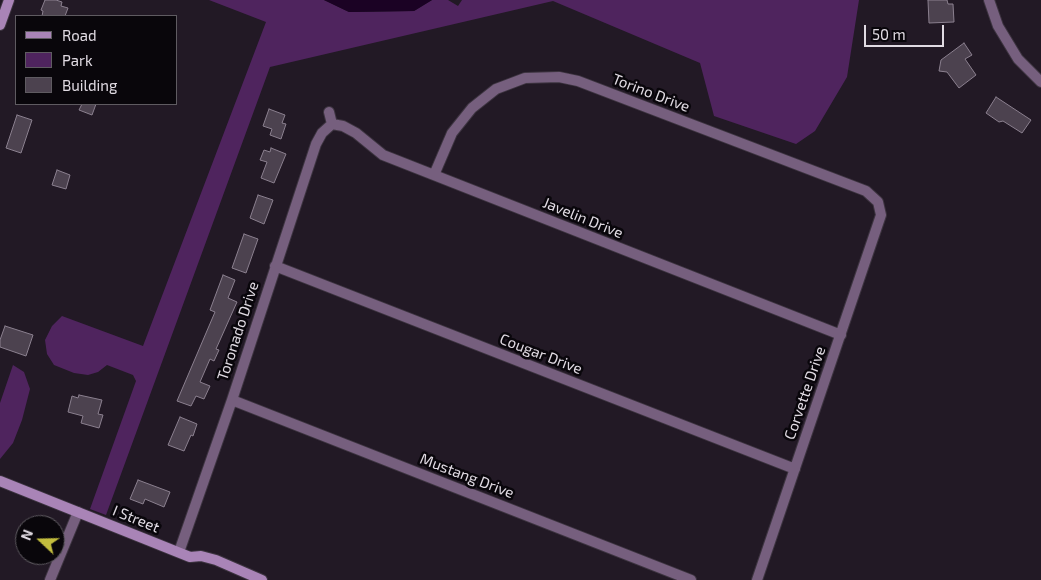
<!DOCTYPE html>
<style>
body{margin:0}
#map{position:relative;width:1041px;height:580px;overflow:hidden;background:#221925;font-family:"Exo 2",sans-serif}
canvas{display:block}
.legend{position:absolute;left:15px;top:15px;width:162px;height:90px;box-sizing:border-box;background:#09060b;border:1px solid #5f5b61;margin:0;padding:6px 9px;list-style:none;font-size:15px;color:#e1dbe3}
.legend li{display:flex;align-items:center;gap:10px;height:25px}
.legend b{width:25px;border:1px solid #5f5b61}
.north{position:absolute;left:15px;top:515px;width:50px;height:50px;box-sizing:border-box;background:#09060b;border:1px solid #5f5b61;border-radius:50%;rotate:291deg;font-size:14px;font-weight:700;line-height:20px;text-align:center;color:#e1dbe3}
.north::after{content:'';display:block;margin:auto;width:18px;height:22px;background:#c3bd3e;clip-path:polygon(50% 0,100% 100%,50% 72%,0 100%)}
.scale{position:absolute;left:864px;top:25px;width:80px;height:22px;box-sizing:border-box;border:2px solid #e1dbe3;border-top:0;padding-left:6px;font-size:15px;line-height:18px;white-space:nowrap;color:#e1dbe3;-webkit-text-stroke:4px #09060b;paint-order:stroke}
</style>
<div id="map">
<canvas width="1041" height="580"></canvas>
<ul class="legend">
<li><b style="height:6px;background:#a984b7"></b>Road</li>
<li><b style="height:14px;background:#4f245e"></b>Park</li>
<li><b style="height:14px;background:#4c424f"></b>Building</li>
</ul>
<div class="north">N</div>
<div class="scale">50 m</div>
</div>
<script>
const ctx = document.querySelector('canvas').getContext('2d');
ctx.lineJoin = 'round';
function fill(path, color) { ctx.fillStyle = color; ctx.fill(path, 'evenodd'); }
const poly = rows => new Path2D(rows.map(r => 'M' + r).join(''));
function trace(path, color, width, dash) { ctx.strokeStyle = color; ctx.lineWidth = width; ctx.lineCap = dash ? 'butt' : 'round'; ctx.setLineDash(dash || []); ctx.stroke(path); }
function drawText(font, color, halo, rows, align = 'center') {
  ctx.font = font + ' "Exo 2",sans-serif'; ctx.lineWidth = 5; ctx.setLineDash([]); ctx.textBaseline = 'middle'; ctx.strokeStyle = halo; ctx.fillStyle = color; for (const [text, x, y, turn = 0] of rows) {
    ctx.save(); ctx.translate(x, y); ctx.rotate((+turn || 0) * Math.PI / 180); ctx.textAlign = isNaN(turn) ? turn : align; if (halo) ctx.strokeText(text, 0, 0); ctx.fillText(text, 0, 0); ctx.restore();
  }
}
const green = poly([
 [209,0,324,0,349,12,414,11,432,0,448,0,458,6,462,0,859,0,847,77,815,131,796,144,714,116,700,63,553,1,270,67,106,515,90,509,136,381,133,375,107,365,98,372,88,375,74,373,54,365,47,354,45,340,52,326,62,316,143,346,266,22],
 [13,365,24,372,30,389,22,420,13,443,0,459,0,403]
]);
const water = poly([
 [324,0,432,0,414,11,349,12]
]);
const building = poly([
 [45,0,56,0,62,2,61,6,68,8,65,16,42,16,43,11,41,10,45,0],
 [928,0,947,0,948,4,953,4,954,22,929,23,928,0],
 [964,43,972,55,965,59,976,75,959,88,947,72,939,71,941,60,964,43],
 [996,97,1031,120,1022,133,1003,121,999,122,986,113,996,97],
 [82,104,96,104,92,115,79,110,82,104],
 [269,109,285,115,282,123,286,124,281,139,270,135,272,129,263,126,269,109],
 [17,115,32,120,21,153,6,148,17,115],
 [271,148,286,154,274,183,261,178,267,162,260,160,264,150,270,152,271,148],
 [57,170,70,175,66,189,52,185,57,170],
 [258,195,273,200,264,224,250,218,258,195],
 [244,234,258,239,246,273,232,268,244,234],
 [223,275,235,280,228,298,237,302,216,349,219,350,214,361,210,359,200,382,210,386,204,399,196,396,191,406,177,401,215,312,210,310,223,275],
 [5,326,33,335,26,356,0,347,0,340,5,326],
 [79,395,102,400,98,414,103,415,99,428,81,423,83,416,68,412,72,396,78,398,79,395],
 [180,417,197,424,193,436,191,435,184,451,168,445,180,417],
 [138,480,170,492,164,507,145,499,143,504,130,499,138,480]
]);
const street = poly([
 [989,0,998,26,1018,59,1041,82],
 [329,112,332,124],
 [332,124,343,126,356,133,383,155,841,335],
 [434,175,452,133,472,108,496,89,525,78,559,77,578,81,866,191,878,202,881,215,757,580],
 [275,266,795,469],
 [232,400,691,580],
 [179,552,232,400,316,144,322,133,332,124],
 [50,580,78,512]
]);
const secondary = poly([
 [0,25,9,0],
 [0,481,190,557,201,556,216,560,262,580]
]);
const streetNames = [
 ["Torino Drive",651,93,21],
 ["Javelin Drive",583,218,22],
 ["Toronado Drive",238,331,-72],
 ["Cougar Drive",541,354,21],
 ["Corvette Drive",805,393,-71],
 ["Mustang Drive",467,476,21],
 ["I Street",136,519,22]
];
fill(green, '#4f245e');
fill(water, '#1b0224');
fill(building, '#4c424f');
trace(building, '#8b808f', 1);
trace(street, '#3d3440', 12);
trace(secondary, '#3d3440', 12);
trace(street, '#765f7e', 10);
trace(secondary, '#a984b7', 10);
drawText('15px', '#e1dbe3', '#09060b', streetNames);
</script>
